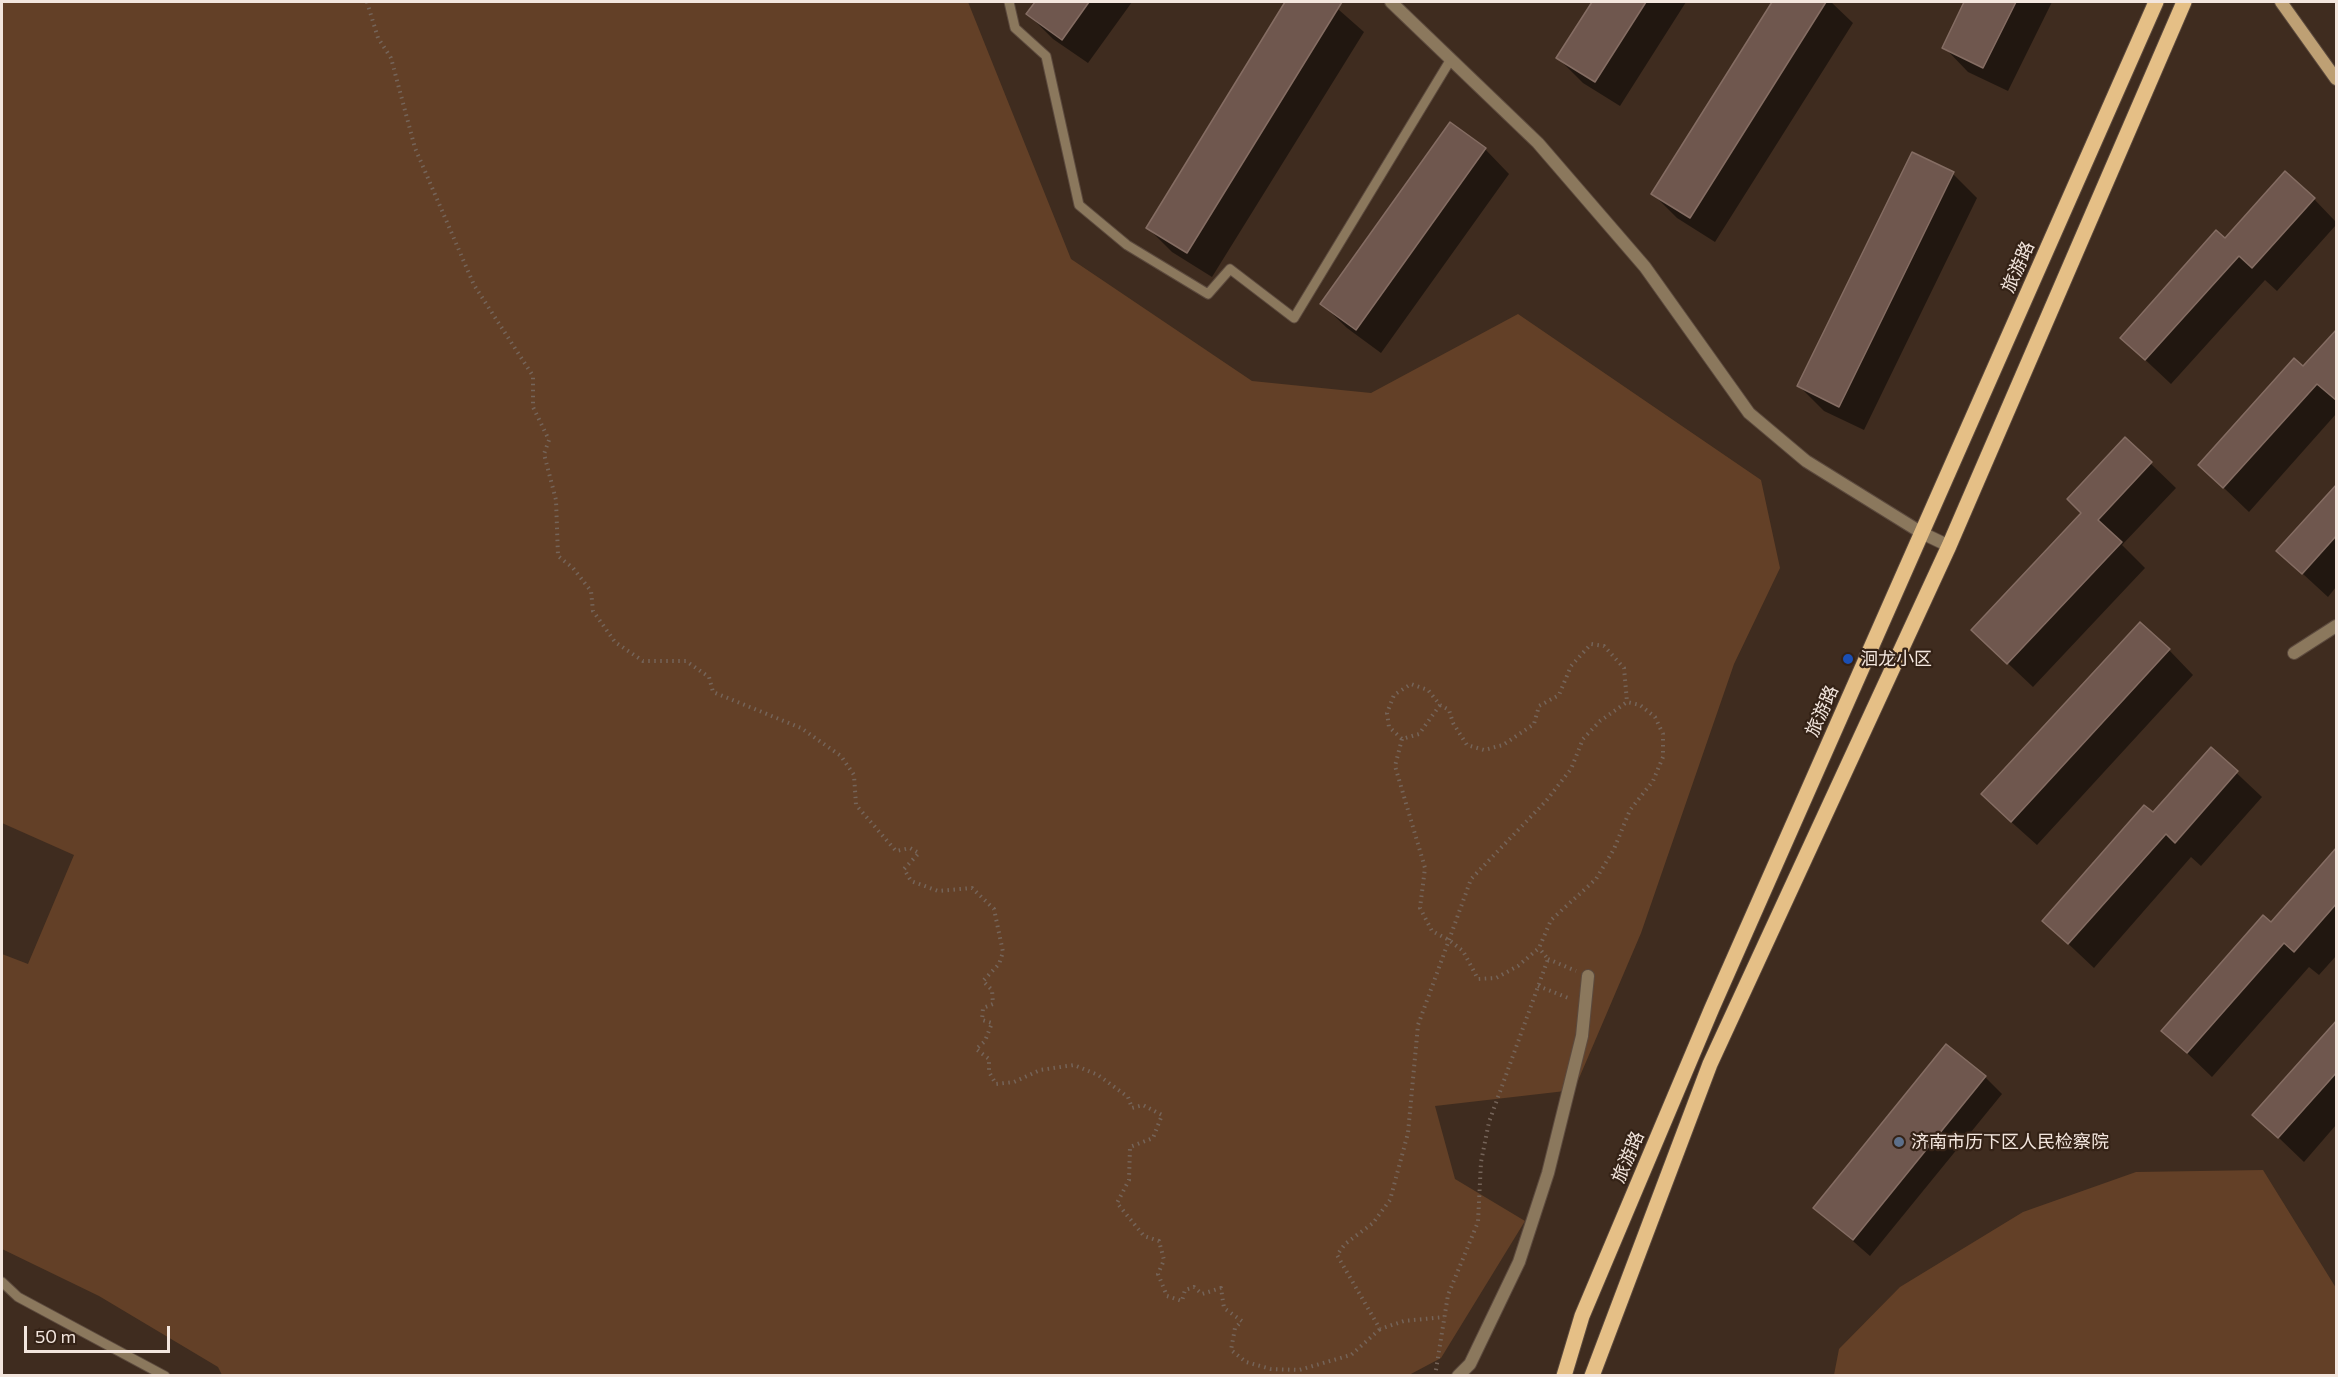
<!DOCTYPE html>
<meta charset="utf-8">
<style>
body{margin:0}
#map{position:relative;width:2338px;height:1377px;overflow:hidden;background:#3f2c1f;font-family:Commissioner,sans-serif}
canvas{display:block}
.frame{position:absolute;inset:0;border:3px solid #f3e6de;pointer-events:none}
.scale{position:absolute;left:24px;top:1326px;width:146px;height:27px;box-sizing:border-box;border:3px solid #f3e6de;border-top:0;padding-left:8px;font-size:18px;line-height:21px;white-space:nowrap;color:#f3e6de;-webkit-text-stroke:4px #342216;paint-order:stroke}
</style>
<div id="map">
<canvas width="2338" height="1377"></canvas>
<div class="frame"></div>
<div class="scale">50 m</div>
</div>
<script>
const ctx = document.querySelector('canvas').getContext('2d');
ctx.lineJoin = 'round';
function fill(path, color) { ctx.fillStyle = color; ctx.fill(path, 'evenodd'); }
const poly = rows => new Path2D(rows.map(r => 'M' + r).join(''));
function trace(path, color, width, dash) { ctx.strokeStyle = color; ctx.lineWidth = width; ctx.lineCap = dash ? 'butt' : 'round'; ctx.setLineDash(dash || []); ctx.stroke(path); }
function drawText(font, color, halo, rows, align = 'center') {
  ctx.font = font + ' Commissioner,"Noto Sans SC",sans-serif'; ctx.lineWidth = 4.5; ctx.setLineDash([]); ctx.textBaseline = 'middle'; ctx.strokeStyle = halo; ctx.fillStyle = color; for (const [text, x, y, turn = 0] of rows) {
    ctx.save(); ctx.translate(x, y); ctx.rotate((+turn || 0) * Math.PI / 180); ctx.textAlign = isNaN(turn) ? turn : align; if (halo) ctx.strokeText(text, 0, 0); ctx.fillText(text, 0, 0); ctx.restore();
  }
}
const green = poly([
 [2,2,968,2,1071,259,1252,381,1371,393,1518,314,1761,480,1780,568,1734,664,1641,933,1574,1090,1435,1106,1455,1179,1525,1221,1441,1358,1409,1375,222,1375,218,1367,99,1296,2,1249,2,954,28,964,74,855,2,823],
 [2263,1170,2336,1288,2336,1375,1834,1375,1839,1349,1900,1287,2023,1212,2136,1172]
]);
const shadow = poly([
 [1037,2,1132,2,1088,63,1053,39,1028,14],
 [1287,2,1330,2,1364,32,1212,277,1172,252,1148,228],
 [1593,2,1686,2,1620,106,1583,83,1558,58],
 [1773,2,1831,2,1853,23,1715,242,1677,218,1653,194],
 [1966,2,2052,2,2008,91,1968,72,1944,47],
 [1485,149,1509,174,1381,353,1347,328,1322,304],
 [1953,174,1977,198,1864,430,1824,411,1799,386],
 [2314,199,2336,222,2336,225,2277,291,2265,280,2171,384,2122,338,2225,240],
 [2336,331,2336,414,2249,512,2200,465,2304,368],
 [2125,439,2176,488,2122,545,2145,568,2033,687,1998,654],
 [2336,486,2336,587,2328,597,2278,551],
 [2169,650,2193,675,2037,845,2008,819],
 [2211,749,2262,797,2201,866,2191,857,2094,968,2044,921,2153,815],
 [2336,865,2336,956,2319,975,2309,967,2212,1077,2163,1030,2271,924],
 [2336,1022,2336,1125,2304,1162,2255,1115],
 [1985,1077,2002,1094,1870,1256,1815,1208]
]);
const building = poly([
 [1035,2,1089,2,1062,40,1026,14,1035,2],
 [1285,2,1342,2,1187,253,1146,228,1285,2],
 [1592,2,1646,2,1595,82,1556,58,1592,2],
 [1772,2,1826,2,1690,218,1651,194,1772,2],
 [1964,2,2016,2,1983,68,1942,48,1964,2],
 [1450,122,1486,148,1356,330,1320,304,1450,122],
 [1912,152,1954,172,1839,407,1797,386,1912,152],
 [2285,171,2315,198,2252,268,2239,256,2145,360,2120,338,2216,230,2225,238,2285,171],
 [2337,329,2337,401,2317,384,2223,488,2198,465,2294,358,2303,366,2337,329],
 [2125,437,2152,462,2098,520,2122,542,2007,664,1971,630,2081,513,2067,499,2125,437],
 [2337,484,2337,535,2302,574,2276,551,2337,484],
 [2140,622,2170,649,2011,822,1981,794,2140,622],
 [2211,747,2238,771,2175,843,2166,834,2068,944,2042,921,2144,805,2153,812,2211,747],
 [2337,847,2337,903,2294,952,2284,943,2187,1053,2161,1031,2263,915,2271,922,2337,847],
 [2337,1020,2337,1072,2278,1138,2252,1115,2337,1020],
 [1946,1044,1986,1076,1853,1240,1813,1208,1946,1044]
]);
const path = poly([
 [367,2,378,38,391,58,415,148,474,285,533,376,533,407,549,440,544,454,556,500,558,556,573,568,591,591,593,611,615,642,643,661,686,661,709,677,713,692,801,728,841,756,854,775,856,805,896,851,910,848,919,853,904,869,911,881,938,891,972,888,994,909,1003,952,999,964,983,981,992,990,993,1004,983,1008,982,1020,992,1023,985,1041,976,1049,989,1059,989,1072,996,1084,1014,1082,1040,1070,1074,1065,1098,1075,1128,1097,1132,1108,1143,1105,1162,1115,1153,1138,1130,1147,1129,1180,1117,1203,1144,1236,1159,1241,1164,1260,1158,1274,1167,1296,1182,1301,1185,1290,1194,1287,1202,1294,1221,1288,1224,1308,1242,1321,1235,1328,1231,1350,1246,1362,1271,1369,1299,1370,1351,1355,1380,1329],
 [1440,705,1419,734,1402,739,1389,727,1387,713,1394,695,1411,684,1428,690,1440,705,1449,710,1453,723,1467,745,1484,750,1503,745,1534,724,1539,706,1559,695,1571,666,1591,644,1604,646,1624,668,1627,702],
 [1402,739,1395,766,1425,868,1420,908,1432,931,1449,940,1463,951,1478,979,1496,978,1518,966,1539,948,1551,920,1596,879,1614,849,1630,810,1653,781,1663,757,1663,734,1655,717,1640,705,1627,702,1600,721,1583,739,1571,769,1546,801,1471,879,1449,940,1418,1025,1408,1133,1390,1200,1373,1223,1345,1244,1337,1255,1380,1329,1404,1321,1444,1317],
 [1548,959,1576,971],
 [1538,986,1571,999],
 [1435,1376,1448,1295,1478,1222,1481,1162,1489,1122,1548,959,1539,948]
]);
const lane = poly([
 [1009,2,1015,28,1046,56,1079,205,1127,245,1208,294,1230,269,1294,318,1451,59],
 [2,1282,18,1297,165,1376]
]);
const street = poly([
 [1391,2,1538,143,1645,267,1749,413,1806,461,1922,533,1949,546],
 [2294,653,2336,626],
 [1458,1376,1470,1364,1519,1262,1548,1173,1582,1036,1588,976]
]);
const secondary = poly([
 [2281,2,2336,79]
]);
const primary = poly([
 [1564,1376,1582,1316,1712,1008,2156,2],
 [1592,1376,1710,1064,1949,546,2184,2]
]);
const markers = [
 [1848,659,6,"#1a4fb4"],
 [1899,1142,6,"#5c6f8a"]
];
const streetNames = [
 ["旅游路",2018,267,-66],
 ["旅游路",1822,711,-66],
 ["旅游路",1628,1157,-67]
];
const poiNames = [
 ["洄龙小区",1860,659],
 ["济南市历下区人民检察院",1911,1142]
];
fill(green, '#634027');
fill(shadow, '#0007');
fill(building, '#6f574e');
trace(building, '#856d63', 1.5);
trace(lane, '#5c4a3e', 11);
trace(street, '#5c4a3e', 14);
trace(secondary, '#5c4a3e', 14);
trace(primary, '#5c4a3e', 17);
trace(path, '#756459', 4, [1.5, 4.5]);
trace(lane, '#8b785d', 9);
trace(street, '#8b785d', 12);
trace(secondary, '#bea074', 12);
trace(primary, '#e5bf86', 15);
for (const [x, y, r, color] of markers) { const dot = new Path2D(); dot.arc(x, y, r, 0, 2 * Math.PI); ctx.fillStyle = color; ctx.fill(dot); trace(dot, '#342216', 2); }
drawText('18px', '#f3e6de', '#342216', streetNames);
drawText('18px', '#f3e6de', '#342216', poiNames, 'left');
</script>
